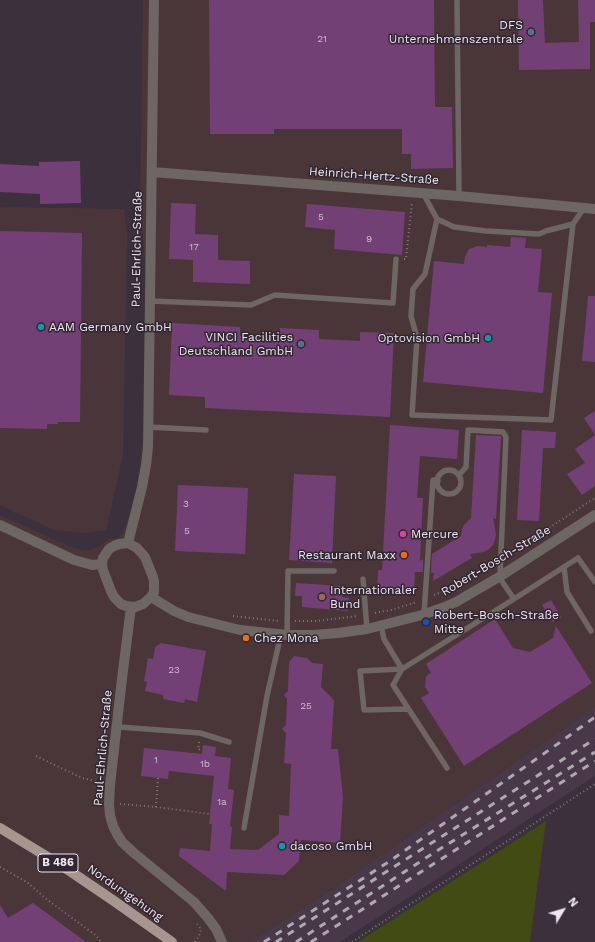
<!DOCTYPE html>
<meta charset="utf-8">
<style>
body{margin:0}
#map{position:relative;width:595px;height:942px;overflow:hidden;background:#3b303c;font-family:"Work Sans",sans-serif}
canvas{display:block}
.north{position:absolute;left:543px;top:890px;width:40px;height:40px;-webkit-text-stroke:3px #312631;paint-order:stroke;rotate:52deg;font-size:11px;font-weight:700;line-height:16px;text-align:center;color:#eee7ef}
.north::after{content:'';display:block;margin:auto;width:14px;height:18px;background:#eee7ef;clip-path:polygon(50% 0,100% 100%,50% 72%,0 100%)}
</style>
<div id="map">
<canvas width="595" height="942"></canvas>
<div class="north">N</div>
</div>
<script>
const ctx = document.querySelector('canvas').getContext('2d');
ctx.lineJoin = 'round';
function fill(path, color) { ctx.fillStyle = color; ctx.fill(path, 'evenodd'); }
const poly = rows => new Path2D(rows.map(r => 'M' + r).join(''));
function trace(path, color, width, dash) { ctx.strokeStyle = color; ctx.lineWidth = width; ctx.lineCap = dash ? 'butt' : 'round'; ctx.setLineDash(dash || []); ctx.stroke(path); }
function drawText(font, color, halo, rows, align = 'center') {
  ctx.font = font + ' "Work Sans",sans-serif'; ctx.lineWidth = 3; ctx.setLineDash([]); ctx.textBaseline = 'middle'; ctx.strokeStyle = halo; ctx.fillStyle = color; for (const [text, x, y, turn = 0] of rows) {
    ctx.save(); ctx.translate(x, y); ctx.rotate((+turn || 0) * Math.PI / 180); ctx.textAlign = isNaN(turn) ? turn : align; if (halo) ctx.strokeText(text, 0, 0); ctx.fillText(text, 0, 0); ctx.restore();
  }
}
const commercial = poly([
 [143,0,595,0,595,707,324,895,249,942,0,942,0,515,62,543,74,548,85,551,97,548,101,545,110,538,117,539,121,536,142,487,150,301,140,213]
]);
const industrial = poly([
 [0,207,124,209,127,235,123,455,106,530,85,533,54,530,0,505]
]);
const built = poly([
 [595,707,595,776,340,942,249,942,324,895]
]);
const green = poly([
 [546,821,530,942,358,942]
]);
const building = poly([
 [209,0,434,0,435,107,452,107,453,168,411,169,411,154,402,154,402,129,274,129,274,134,210,134],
 [518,0,543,0,545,43,579,42,578,0,595,0,595,22,590,22,590,69,519,70],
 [80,161,81,203,40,204,40,194,0,192,0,164,39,166,39,162],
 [171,203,196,204,195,234,218,235,218,260,250,261,250,284,193,282,193,260,169,259],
 [307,204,405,212,402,255,334,249,335,230,305,227],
 [0,231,82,233,80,422,58,422,58,424,47,424,47,429,0,428],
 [511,237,526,238,525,248,542,249,538,292,552,293,543,393,423,382,434,261,464,264,465,257,469,249,478,246,487,247,487,245,510,247],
 [588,296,595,296,595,362,582,361],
 [172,323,240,327,240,336,280,338,280,328,319,330,319,339,360,341,360,332,394,333,390,417,205,408,205,397,169,395],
 [595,411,595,435,584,418],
 [390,425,459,430,457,459,420,456,417,498,423,498,420,561,423,559,423,572,415,572,414,592,377,590,378,570,382,570],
 [522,430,556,432,555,448,543,448,539,521,517,520],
 [476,435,501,436,501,438,496,519,493,518,496,535,495,540,493,545,489,549,484,552,470,554,472,558,433,581,434,573,431,573,432,554,461,536,462,530,464,525,471,518],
 [595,435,595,486,582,495,567,474,585,463,575,449],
 [294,474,336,476,332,563,289,560],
 [178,485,248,488,245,554,175,551],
 [296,583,342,586,342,597,349,598,348,611,302,607,302,596,295,596],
 [551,600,561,617,553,622,542,605],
 [495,619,513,648,530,652,553,638,556,626,592,683,464,766,421,698,429,693,425,687,426,676,431,673,426,664],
 [161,643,206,651,197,702,185,699,184,703,163,699,163,695,145,691,147,682,144,681,148,658,153,659,155,647],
 [294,656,307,658,312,663,323,664,321,687,334,700,331,749,338,749,343,797,340,843,301,840,299,861,284,875,227,872,226,891,179,856,180,848,210,851,212,824,209,824,214,776,169,771,168,779,141,776,144,748,202,754,203,745,216,747,215,756,231,758,228,789,234,790,230,826,232,827,230,849,258,850,279,834,279,815,289,816,291,764,284,763,286,733,282,729,286,725,287,699,284,695,288,691,289,662],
 [33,903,86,942,0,942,0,905,8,918]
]);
const path = poly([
 [404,259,406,259,412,202],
 [509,554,595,498],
 [434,595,455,586,491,564],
 [375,613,391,610,417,602],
 [233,616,279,621],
 [295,621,316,621,358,616],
 [199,742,198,749,202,750],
 [36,756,82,778,100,782],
 [120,804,156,807,210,814],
 [156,807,158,778],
 [0,867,27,882,45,898,94,934,101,942],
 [195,942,199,936,201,929,197,924],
 [352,942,595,784]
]);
const lane = poly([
 [457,0,459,196],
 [423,193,437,219,454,227,486,231,539,234,546,231,573,224],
 [437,219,425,274,413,289,411,316,417,338,412,415,551,420,573,224,584,208],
 [150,301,251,305,275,295,393,303,396,259],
 [148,427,206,430],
 '437 482a12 12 0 1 1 24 0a12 12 0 1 1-24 0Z',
 [459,475,466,467,468,430,503,432,506,437,500,576],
 [564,567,567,592,591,631],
 [363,579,367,629],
 [514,599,578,558,595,582],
 [424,614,433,480,438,481],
 [381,625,384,639,402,669,514,599,499,577],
 [287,635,288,571,334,571],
 [402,669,360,671,364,710,408,709],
 [402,669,393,685,447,768],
 [117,725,119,727,200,733,229,742],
 [244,828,267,696,281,634]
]);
const street = poly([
 [152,172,459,196,595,209],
 [0,525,74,560,92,565,102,564],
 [128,543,142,487,146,465,148,447,154,0],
 [128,543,137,548,145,557,153,577,154,582,154,592,151,597,143,604,135,607,126,606,121,604,114,597,111,591,103,570,102,564,103,558,109,549,114,546,119,544,128,543],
 [151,597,174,611,188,617,240,630,287,635,313,635,338,633,367,629,422,615,442,608,456,602,499,577,595,515],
 [131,607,122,679,110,785,109,804,110,815,113,826,117,834,122,842,134,853,194,902,208,918,216,929,222,942]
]);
const primary = poly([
 [0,828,64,867,114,901,172,942]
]);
const rail = poly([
 [264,942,390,861,559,743,595,717],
 [276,942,595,739],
 [296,942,432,854,595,752],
 [311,942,595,761]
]);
const markers = [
 [531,32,4,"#5c6f8a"],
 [41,327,4,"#0f9aa8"],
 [488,338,4,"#0f9aa8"],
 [301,344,4,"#5c6f8a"],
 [403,534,4,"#d1479c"],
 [404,555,4,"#e8710a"],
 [322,597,4,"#8d6e63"],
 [426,622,4,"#1a4fb4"],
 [246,638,4,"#e8710a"],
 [282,846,4,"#0f9aa8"]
];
const numberNames = [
 ["21",322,39],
 ["5",321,217],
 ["9",369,239],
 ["17",194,247],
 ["3",186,504],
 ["5",187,531],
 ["23",174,670],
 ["25",306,706],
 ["1",156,760],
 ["1b",205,764],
 ["1a",222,802]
];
const shields = [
 [58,863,40]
];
const shieldNames = [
 ["B 486",58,863]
];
const poiNames = [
 ["DFS",523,25,"right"],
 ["Unternehmenszentrale",523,39,"right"],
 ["AAM Germany GmbH",49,327],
 ["VINCI Facilities",293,337,"right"],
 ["Deutschland GmbH",293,351,"right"],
 ["Optovision GmbH",480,338,"right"],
 ["Mercure",411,534],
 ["Restaurant Maxx",396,555,"right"],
 ["Internationaler",330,590],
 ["Bund",330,604],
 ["Robert-Bosch-Straße",434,615],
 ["Mitte",434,629],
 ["Chez Mona",254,638],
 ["dacoso GmbH",290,846]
];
const streetNames = [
 ["Heinrich-Hertz-Straße",374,176,4],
 ["Paul-Ehrlich-Straße",137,249,-89],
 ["Robert-Bosch-Straße",496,561,-31],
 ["Paul-Ehrlich-Straße",103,748,-85],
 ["Nordumgehung",125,893,35]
];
fill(commercial, '#4a3638');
fill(industrial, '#4a363a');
fill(built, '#483849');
fill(green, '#424b14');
fill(building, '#724075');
trace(path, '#817782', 2, [1, 3]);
trace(lane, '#6e6662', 5.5);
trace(street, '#6e6662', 10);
trace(primary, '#a6968f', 10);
trace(rail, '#b0a8b1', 3, [7, 7]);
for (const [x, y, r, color] of markers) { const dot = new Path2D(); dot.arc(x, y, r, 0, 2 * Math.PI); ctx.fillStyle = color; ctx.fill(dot); trace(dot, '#312631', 1.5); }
drawText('10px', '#cfbdd0', null, numberNames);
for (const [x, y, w] of shields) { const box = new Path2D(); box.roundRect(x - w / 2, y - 9, w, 18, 3); ctx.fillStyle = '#312631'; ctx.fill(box); trace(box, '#eee7ef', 1); }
drawText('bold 11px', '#eee7ef', null, shieldNames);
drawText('12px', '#eee7ef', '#312631', poiNames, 'left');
drawText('12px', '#eee7ef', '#312631', streetNames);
</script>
